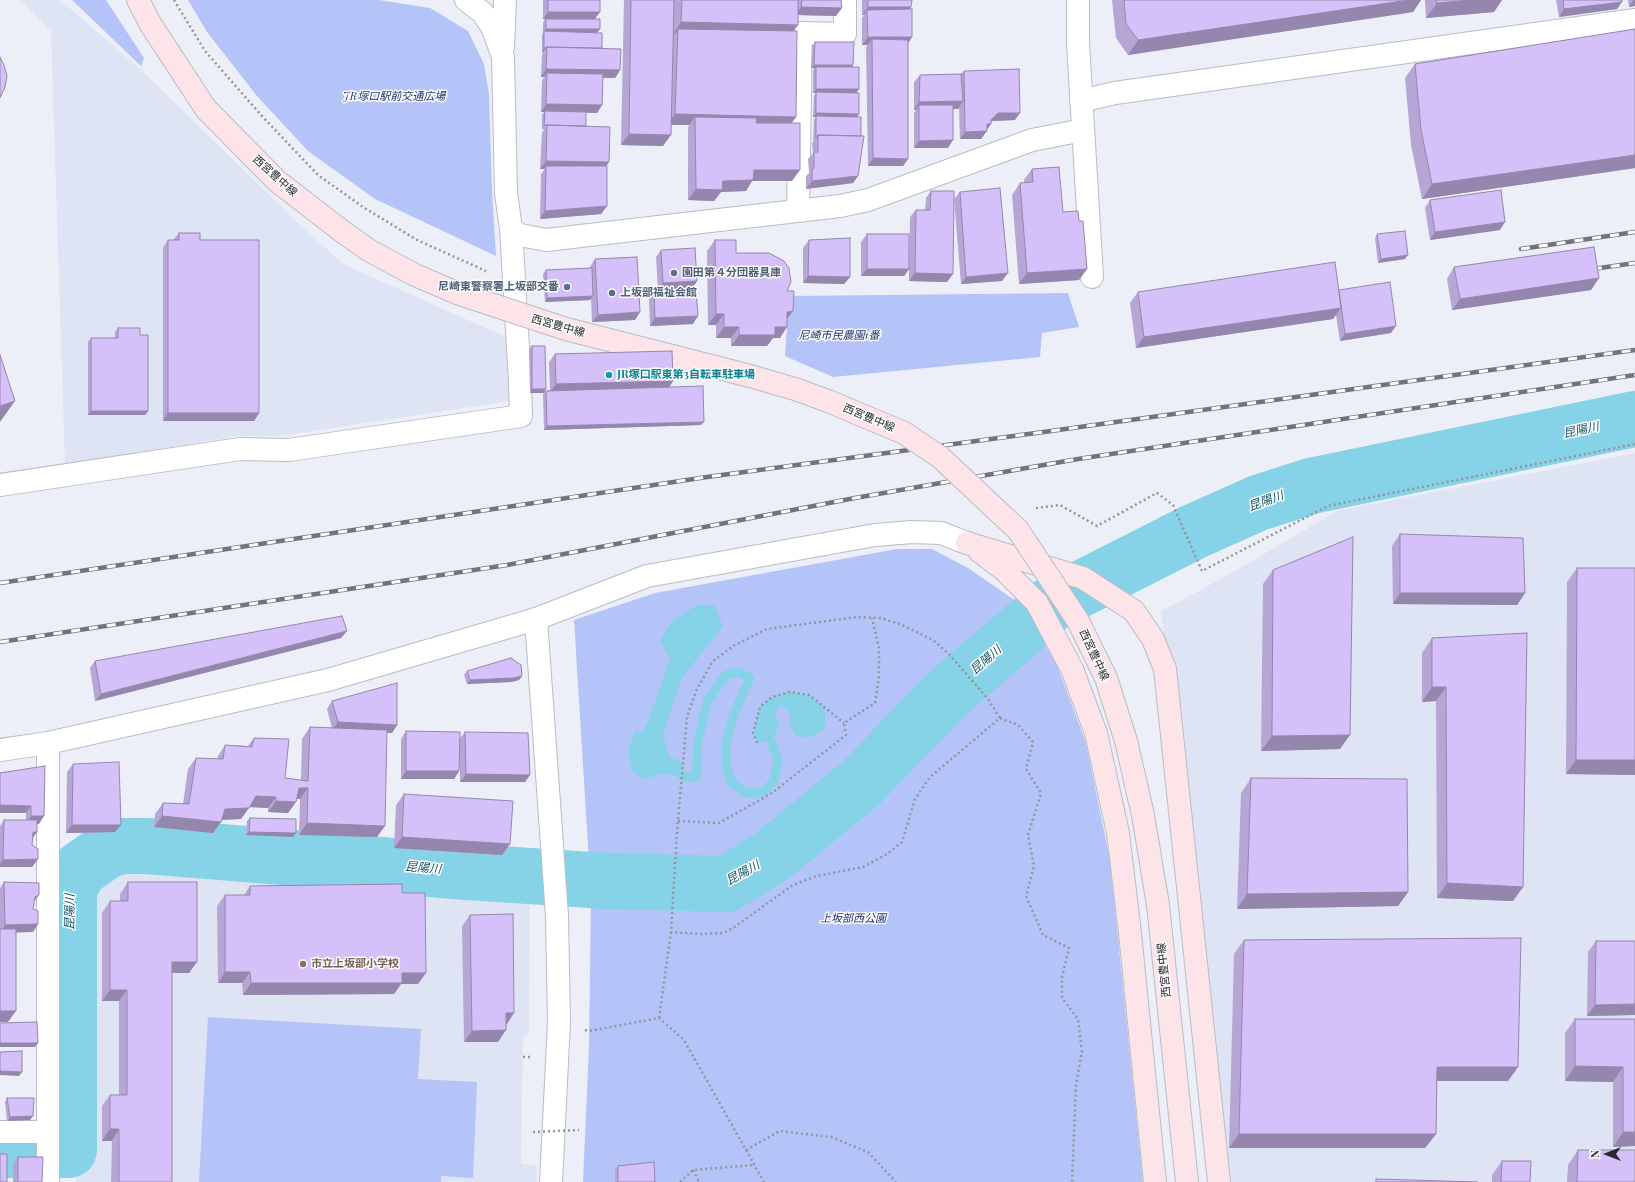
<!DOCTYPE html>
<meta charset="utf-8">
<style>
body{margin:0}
#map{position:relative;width:1635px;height:1182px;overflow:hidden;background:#eceff8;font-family:"Playfair Display",serif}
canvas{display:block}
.north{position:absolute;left:1587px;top:1134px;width:40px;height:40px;-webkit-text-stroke:3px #fcfcfe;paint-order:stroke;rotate:270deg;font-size:11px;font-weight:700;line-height:16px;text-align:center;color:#28292d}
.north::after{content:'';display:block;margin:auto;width:14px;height:18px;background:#28292d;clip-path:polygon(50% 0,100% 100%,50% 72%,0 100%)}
</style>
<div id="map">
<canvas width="1635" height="1182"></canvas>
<div class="north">N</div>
</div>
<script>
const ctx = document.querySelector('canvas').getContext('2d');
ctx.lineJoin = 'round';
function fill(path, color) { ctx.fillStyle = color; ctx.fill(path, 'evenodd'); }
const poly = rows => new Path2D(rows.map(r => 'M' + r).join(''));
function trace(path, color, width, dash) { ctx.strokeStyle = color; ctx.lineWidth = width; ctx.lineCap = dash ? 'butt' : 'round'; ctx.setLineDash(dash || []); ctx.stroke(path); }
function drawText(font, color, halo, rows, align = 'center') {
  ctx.font = font + ' "Playfair Display","Noto Sans JP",serif'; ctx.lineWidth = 3; ctx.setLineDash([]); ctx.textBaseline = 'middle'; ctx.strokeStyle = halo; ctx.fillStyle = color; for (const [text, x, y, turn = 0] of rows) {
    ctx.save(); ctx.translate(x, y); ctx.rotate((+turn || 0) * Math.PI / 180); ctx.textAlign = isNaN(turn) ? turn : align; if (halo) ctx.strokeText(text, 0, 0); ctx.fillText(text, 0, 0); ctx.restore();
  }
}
const built = poly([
 [21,0,60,0,140,69,296,221,343,264,508,338,510,401,279,436,237,436,65,465,51,32],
 [1635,453,1635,1182,1230,1182,1161,611,1223,578,1337,511],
 [119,855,530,888,529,1034,523,1037,521,1164,537,1165,537,1182,76,1182,78,894]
]);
const green = poly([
 [72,0,106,0,144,58,141,66],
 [188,0,379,0,430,8,468,31,484,64,489,94,492,191,496,256,375,199,308,151,257,96,207,32],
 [1068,293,1079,327,1042,333,1040,357,833,377,785,356,789,296],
 [897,549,932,549,968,568,1013,599,1032,622,1057,665,1086,743,1110,860,1143,1182,583,1182,589,1046,591,894,574,620,655,593],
 [208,1017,421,1029,418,1079,477,1082,473,1178,441,1176,441,1182,199,1182]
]);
const water = poly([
 [697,605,714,605,723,626,681,679,663,735,670,757,683,762,682,776,662,774,644,779,632,771,628,750,635,731,643,731,649,719,670,659,660,641,671,622],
 [789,692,809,695,825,708,825,729,811,737,797,737,790,725,789,711,780,706,775,714,779,727,771,741,757,743,753,733,760,707,772,697]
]);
const stream = poly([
 [682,776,696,778,698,741,707,701,726,675,739,672,750,678,734,714,726,742,726,765,731,782,746,793,763,792,774,781,778,760,771,741]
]);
const river = poly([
 [0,1150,69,1150,69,889,79,870,106,851,121,846,147,846,467,872,607,881,727,884,772,856,861,783,949,692,1053,603,1193,532,1258,503,1311,486,1635,419]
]);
const path = poly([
 [174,0,205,51,261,115,318,175,363,207,417,240,486,271],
 [1036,508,1060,505,1097,526,1157,493,1173,505,1202,571,1328,506,1635,444],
 [1000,718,1018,725,1033,742,1026,769,1041,793,1028,835,1034,866,1026,896,1043,935,1069,948,1062,977,1062,998,1078,1019,1082,1052,1076,1084,1072,1182],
 [757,743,753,733,760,707,772,697,789,692,809,695,844,723],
 [678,821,719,823,772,793,846,735,844,723,875,703,879,676,879,647,872,618],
 [659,1018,671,932,677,832,687,717,696,691,713,661,733,646,767,629,857,617,880,618,900,624,933,640,949,654,988,699,1000,718,930,777,915,799,902,842,887,854,863,867,817,876,793,885,733,928,723,933,702,934,671,932],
 [585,1030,589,1031,659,1018,684,1040,764,1182],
 [523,1057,530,1057],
 [746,1150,780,1131,831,1137,868,1152,896,1182],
 [693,1170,699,1182],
 [680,1182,693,1170,754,1165]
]);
const pedestrian = poly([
 [0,485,240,449,289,450,521,416,520,382]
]);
const minor = poly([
 [466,0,483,13,493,29,503,57,506,193,511,229,520,235,546,240,840,206,868,200,1032,140,1083,130],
 [1078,0,1078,43,1092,277],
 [503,47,505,0],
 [1081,101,1115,93,1635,20],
 [798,211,801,33,845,34,845,0],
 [511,229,520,382],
 [536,619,557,916,559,1022,551,1182],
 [48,743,48,1182],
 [0,1132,47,1132]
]);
const tertiary = poly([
 [0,750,48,743,328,680,536,619,647,576,875,535,912,532,941,533,967,543]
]);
const secondary = poly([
 [138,0,151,25,206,109,277,181,343,232],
 [967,543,1083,578,1134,611,1153,639,1165,669,1219,1182],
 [980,552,1004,570,1037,603,1072,669,1096,733,1118,833,1130,933,1155,1182],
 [1158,905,1187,1182]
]);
const rail = poly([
 [1521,249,1635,232],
 [1593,269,1635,263],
 [0,583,707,477,1051,431,1635,350],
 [0,642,507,565,855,498,1078,459,1635,375]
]);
const pathBridge = poly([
 [533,1132,579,1130]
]);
const secondaryBridge = poly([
 [343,232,370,251,415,275,457,293,566,329,750,376,795,389,828,401,904,433,940,457,1018,530,1078,621,1106,678,1126,741,1143,815,1158,905]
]);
const wall = poly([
 [543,0,600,0,595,19,597,33,602,48,620,70,615,78,603,78,602,105,597,113,586,112,586,126,607,166,607,206,601,214,540,219,541,174,545,169,540,169,542,133,544,129,542,129,542,115,544,112,541,112,542,81,544,77,541,77,542,55,543,52,542,52,542,35,543,33,543,23,545,19,543,19],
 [624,0,841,0,836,16,798,15,794,31,796,117,791,123,792,181,752,181,746,191,721,192,714,201,688,200,688,128,689,125,671,125,663,146,621,145],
 [862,0,912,0,910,9,912,37,908,43,908,159,903,166,868,166,866,47,868,45,862,45,862,18,864,15,862,15],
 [1112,0,1421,0,1413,12,1128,55,1116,38],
 [1425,0,1502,0,1494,12,1426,18],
 [1556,0,1622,0,1617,9,1559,17],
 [1628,0,1635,0,1635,6,1629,7],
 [1635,29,1635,168,1422,199,1411,145,1405,78,1415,64],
 [815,42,853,65,852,67,857,93,858,176,853,183,806,189,806,176,809,173,808,159,813,153,812,143,814,141,813,141,814,120,816,117,813,117,814,96,816,93,813,93,813,71,814,68,811,68,812,46],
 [964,71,1015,120,992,121,981,139,960,139,959,107,958,109,953,109,948,148,914,148,914,113,916,110,914,110,914,82,920,75,961,74],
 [1032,169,1063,212,1079,221,1087,269,1079,280,1019,284,1012,195,1020,183,1024,183,1024,180],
 [931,191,947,282,909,281,909,269,904,276,861,276,861,242,867,234,909,269,910,217,916,210,925,210,926,198],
 [960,192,1002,281,961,284,954,199],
 [1430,200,1500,230,1430,240,1425,208],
 [179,233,200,240,259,413,254,421,163,421,163,248,168,240,173,240],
 [1377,234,1405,259,1378,263,1375,238],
 [715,240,736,253,787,291,787,319,780,338,773,338,767,346,731,346,731,338,716,338,716,325,708,325,707,251],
 [809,240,850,277,844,284,803,283,803,248],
 [661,250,697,281,692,289,693,324,650,326,649,298,654,291,658,291,656,257],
 [595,259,635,320,592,322,591,298,590,300,545,302,543,274,546,270,590,268,590,267],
 [1454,267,1599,278,1591,290,1452,310,1447,279],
 [1339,290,1391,333,1340,341,1336,315,1333,319,1136,348,1130,303,1138,292],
 [118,328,140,335,148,411,145,415,88,415,88,342,91,338,115,338,115,332],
 [532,346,546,389,544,393,530,393,529,349],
 [555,354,673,381,669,387,701,425,544,430,543,394,546,391,550,390,549,362],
 [1400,534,1525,593,1517,605,1393,604,1392,546],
 [1577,568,1635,775,1566,774,1567,582],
 [1273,570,1340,749,1261,751,1263,584],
 [347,631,341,638,95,701,90,668,95,661],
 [1432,638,1523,887,1513,901,1437,898,1436,701,1422,702,1422,653],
 [467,671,522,676,519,680,511,682,467,684,464,675],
 [332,701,397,725,392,733,387,733,377,837,299,835,300,799,296,799,296,802,288,813,268,812,268,808,249,807,241,819,222,820,221,822,213,833,154,827,155,814,163,803,183,804,188,769,196,758,217,759,218,756,225,745,248,746,254,738,285,778,301,780,302,739,310,727,332,728,327,709],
 [406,731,460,738,465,732,525,782,460,782,460,760,459,771,454,779,401,779,401,739],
 [73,764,115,832,66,833,67,772],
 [45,766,39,824,37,824,32,839,32,845,38,859,32,867,0,867,0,826,4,820,26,820,26,813,0,813,0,773],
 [1251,778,1408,892,1398,906,1237,909,1241,793],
 [404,794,510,844,502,855,394,848,396,805],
 [250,818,293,837,246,835,247,821],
 [4,882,39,895,34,902,33,909,38,924,33,932,16,932,8,1022,0,1022,0,888],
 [128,882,189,973,172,973,172,1182,111,1182,112,1141,102,1141,102,1106,110,1095,119,1095,119,1001,102,1001,102,913,110,901,120,901,120,894],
 [250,886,402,893,418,984,401,984,394,994,243,995,242,983,218,983,217,906,225,895,244,895],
 [470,915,507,1024,498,1042,464,1042,462,926],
 [1244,940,1518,1067,1508,1081,1437,1081,1436,1134,1425,1148,1229,1148,1234,954],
 [1596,941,1635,941,1635,1015,1587,1016,1588,952],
 [1575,1019,1635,1019,1635,1146,1613,1147,1613,1082,1565,1081,1565,1033],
 [7,1098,30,1120,7,1121,5,1102],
 [1578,1150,1635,1182,1567,1182,1568,1165],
 [18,1157,42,1182,13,1182,13,1164],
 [1502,1161,1530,1182,1492,1182,1492,1175],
 [618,1166,655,1182,615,1182,615,1169]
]);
const shadedWall = poly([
 [1409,0,1421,0,1413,12,1128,55,1138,40],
 [1472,0,1502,0,1494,12,1426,18,1437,3],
 [1633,0,1635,0,1635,6,1629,7],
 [1622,2,1617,9,1559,17,1564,9],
 [801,7,842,8,836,16,796,15],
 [868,7,911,7,906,15,867,10,864,15,862,15],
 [548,12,600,12,594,20,543,19],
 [681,22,798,25,790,36,678,29,675,34,673,34],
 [546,29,600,29,597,33,544,32],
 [868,37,912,37,907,45,872,39,868,45,862,45],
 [544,48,546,48,543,52,542,52],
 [814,65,853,65,851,69,816,67,814,68,811,68],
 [546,69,620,70,615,78,547,77,547,73,544,77,541,77],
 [816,89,859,89,856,93,813,93],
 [963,101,958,109,919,110,919,105,916,110,914,110,919,102],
 [546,104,602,105,597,113,541,112],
 [816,113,859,114,856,118,816,116,816,117,813,117],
 [998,113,1020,113,1015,120,992,121,990,124,991,124,986,131,987,124],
 [675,114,796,117,788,128,695,117,689,125,667,125],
 [987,131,981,139,960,139,965,132],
 [629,134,671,135,663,146,621,145],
 [953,140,948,148,914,148,919,141],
 [1635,155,1635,168,1422,199,1432,184],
 [873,158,908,159,903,166,868,166],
 [546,161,609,162,604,170,546,166,545,169,540,169],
 [754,170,800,170,792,181,752,181,746,191,721,192,714,201,688,200,696,189],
 [858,176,853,183,806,189,812,181],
 [607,206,601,214,540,219,545,211],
 [1505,222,1500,230,1430,240,1435,232],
 [1408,255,1405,259,1378,263,1381,259],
 [867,269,909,269,904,276,861,276],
 [1087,269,1079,280,1019,284,1027,273],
 [915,273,953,274,947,282,909,281],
 [1008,273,1002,281,961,284,966,277],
 [808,276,850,277,844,284,803,283],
 [1599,278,1591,290,1452,310,1460,299],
 [697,281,692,289,658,291,663,283],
 [593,296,590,300,545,302,547,298],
 [1341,308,1333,319,1136,348,1144,337],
 [793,311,785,322,787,312],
 [640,312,635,320,592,322,598,315],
 [716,314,724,314,716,325,708,325],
 [698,316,693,324,650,326,655,318],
 [1396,326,1391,333,1340,341,1345,334],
 [724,327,739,327,731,338,716,338],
 [775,327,787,327,780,338,773,338,767,346,731,346,739,335],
 [673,381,668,389,550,392,556,384],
 [532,389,546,389,544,393,530,393],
 [15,401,0,422,0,406],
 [91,411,148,411,145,415,88,415],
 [168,413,259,413,254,421,163,421],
 [704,422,701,425,544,430,547,426],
 [1400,593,1525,593,1517,605,1393,604],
 [347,631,341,638,95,701,101,694],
 [522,676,519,680,511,682,467,684,470,680],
 [1432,687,1446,687,1436,701,1422,702],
 [338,722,397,725,392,733,332,730],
 [1350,735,1340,749,1261,751,1272,736],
 [1576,760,1635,760,1635,775,1566,774],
 [406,771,459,771,454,779,401,779],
 [466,774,530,775,525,782,460,782],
 [299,788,308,788,300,799,292,799],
 [256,796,276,797,268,808,248,807],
 [276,801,296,802,288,813,268,812],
 [0,805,31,806,26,813,0,813],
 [249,808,241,819,218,820,225,809],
 [31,816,44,816,39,824,26,824],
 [162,816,221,822,213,833,154,827],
 [307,823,385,826,377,837,299,835],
 [72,825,121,825,115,832,66,833],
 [33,832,37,832,32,839],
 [249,832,296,833,293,837,246,835],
 [402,837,510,844,502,855,394,848],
 [38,859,32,867,0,867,0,864,3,860],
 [1447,883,1523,887,1513,901,1437,898],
 [1408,892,1398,906,1237,909,1247,894],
 [39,895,33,902,35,897],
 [38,924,33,932,0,933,5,925],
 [172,962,197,962,189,973,165,973],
 [225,972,250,972,242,983,218,983],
 [402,973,426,973,418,984,401,984,394,994,243,995,251,983],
 [110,990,127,990,119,1001,102,1001],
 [1635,1004,1635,1015,1587,1016,1595,1005],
 [0,1011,16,1011,8,1022,0,1022],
 [506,1013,514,1013,507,1024,498,1024],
 [506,1030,498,1042,464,1042,472,1031],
 [0,1043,38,1043,35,1047,0,1047],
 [1575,1066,1623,1067,1613,1082,1565,1081],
 [1437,1067,1518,1067,1508,1081,1427,1081],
 [0,1071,22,1072,19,1076,0,1075],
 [33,1116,30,1120,7,1121,10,1117],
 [110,1129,119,1129,112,1141,102,1141],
 [1623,1132,1635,1132,1635,1146,1613,1147],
 [1239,1134,1436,1134,1425,1148,1229,1148]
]);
const building = poly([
 [548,0,600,0,600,12,548,12,548,0],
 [631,0,674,0,671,135,629,134,631,0],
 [682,0,798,0,798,25,681,22,682,0],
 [802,0,841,0,842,8,801,7,802,0],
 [868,0,912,0,911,7,868,7,868,0],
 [1124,0,1409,0,1138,40,1126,24,1124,0],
 [1436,0,1472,0,1437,3,1436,0],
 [1563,0,1622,0,1622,2,1564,9,1563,0],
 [912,9,912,37,868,37,867,10,912,9],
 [546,19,600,19,600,29,546,29,546,19],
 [678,29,797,31,796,117,675,114,678,29],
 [1635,29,1635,155,1432,184,1421,130,1415,64,1635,29],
 [544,31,602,33,602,48,547,47,546,48,544,48,544,31],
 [872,39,908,40,908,159,873,158,872,39],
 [815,42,854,42,853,65,814,65,815,42],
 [547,47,621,49,620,70,546,69,547,47],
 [0,57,4,65,7,76,5,87,0,98,0,57],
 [816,67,859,67,859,89,816,89,816,67],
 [1019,69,1020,113,998,113,991,120,991,124,987,124,987,131,965,132,964,71,1019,69],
 [547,73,603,74,602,105,546,104,547,73],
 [961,74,963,101,919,102,920,75,961,74],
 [816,92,859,93,859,114,816,113,816,92],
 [919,105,953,105,953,140,919,141,919,105],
 [545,111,586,112,586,126,544,125,545,111],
 [816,116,861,117,861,136,818,135,817,137,816,137,816,116],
 [695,117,757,118,756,123,800,123,800,170,754,170,753,180,723,181,722,190,696,189,695,117],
 [547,125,610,127,609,162,546,161,547,125],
 [818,135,864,136,858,176,812,181,812,169,814,168,814,152,818,152,818,135],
 [546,166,607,166,607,206,545,211,546,166],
 [1059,167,1063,212,1078,211,1079,221,1083,221,1087,269,1027,273,1020,183,1033,182,1032,169,1059,167],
 [1000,188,1008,273,966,277,960,192,1000,188],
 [1501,190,1505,222,1435,232,1430,200,1501,190],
 [931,191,954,191,953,274,915,273,916,210,930,210,931,191],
 [1405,231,1408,255,1381,259,1377,234,1405,231],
 [179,233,200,233,200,240,259,240,259,413,168,413,168,240,179,240,179,233],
 [867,234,909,234,909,269,867,269,867,234],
 [850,238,850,277,808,276,809,240,850,238],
 [715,240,736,240,736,253,769,253,784,261,789,268,791,282,787,291,794,291,793,311,787,312,787,327,775,327,775,335,739,335,739,327,724,327,724,314,716,314,715,240],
 [1594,247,1599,278,1460,299,1454,267,1594,247],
 [695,248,697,281,663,283,661,250,695,248],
 [637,257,640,312,598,315,595,259,637,257],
 [1335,262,1341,308,1144,337,1138,292,1335,262],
 [592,268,593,296,547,298,546,270,592,268],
 [1390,282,1396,326,1345,334,1339,290,1390,282],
 [696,289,698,316,655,318,654,291,696,289],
 [118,328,140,328,140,335,148,335,148,411,91,411,91,338,118,338,118,328],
 [532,346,545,346,546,389,532,389,532,346],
 [672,351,673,381,556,384,555,354,672,351],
 [0,355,15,401,0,406,0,355],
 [703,386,704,422,547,426,546,391,703,386],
 [1400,534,1523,538,1525,593,1400,593,1400,534],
 [1353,537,1350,735,1272,736,1273,570,1353,537],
 [1577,568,1635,568,1635,760,1576,760,1577,568],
 [342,616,347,631,101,694,95,661,342,616],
 [1527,633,1523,887,1447,883,1446,687,1432,687,1432,638,1527,633],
 [511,658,521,665,522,676,514,678,470,680,467,671,511,658],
 [397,683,397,725,338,722,332,701,397,683],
 [310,727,387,730,385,826,307,823,308,788,299,788,296,802,276,801,276,797,256,796,249,808,225,809,221,822,162,816,163,803,189,804,196,758,223,759,225,745,252,747,254,738,289,739,285,778,308,781,310,727],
 [406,731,460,732,459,771,406,771,406,731],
 [465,732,528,733,530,775,466,774,465,732],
 [119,762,121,825,72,825,73,764,119,762],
 [45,766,44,816,31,816,31,806,0,805,0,773,45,766],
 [1251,778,1407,779,1408,892,1247,894,1251,778],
 [404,794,513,801,510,844,402,837,404,794],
 [250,818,296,819,296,833,249,832,250,818],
 [4,820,37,820,37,832,33,832,32,845,38,849,38,859,3,860,4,820],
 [4,882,39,883,39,895,35,897,33,909,38,911,38,924,5,925,4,882],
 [128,882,197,882,197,962,172,962,172,1182,119,1182,119,1129,110,1129,110,1095,127,1095,127,990,110,990,110,901,128,901,128,882],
 [402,884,402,893,425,893,426,973,402,973,402,983,251,983,250,972,225,972,225,895,250,895,250,886,402,884],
 [513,914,514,1013,506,1013,506,1030,472,1031,470,915,513,914],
 [0,929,16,929,16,1011,0,1011,0,929],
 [1521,938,1518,1067,1437,1067,1436,1134,1239,1134,1244,940,1521,938],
 [1596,941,1635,941,1635,1004,1595,1005,1596,941],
 [1575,1019,1635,1019,1635,1132,1623,1132,1623,1067,1575,1066,1575,1019],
 [37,1022,38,1043,0,1043,0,1023,37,1022],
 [22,1051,22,1072,0,1071,0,1052,22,1051],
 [7,1098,34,1098,33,1116,10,1117,7,1098],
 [1578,1150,1635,1150,1635,1182,1577,1182,1578,1150],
 [0,1154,7,1154,7,1182,0,1182,0,1154],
 [18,1157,43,1157,42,1182,18,1182,18,1157],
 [1502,1161,1531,1161,1530,1182,1501,1182,1502,1161],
 [654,1162,655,1182,618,1182,618,1166,654,1162],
 [1376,1179,1478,1182,1376,1182,1376,1179]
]);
const markers = [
 [674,273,4,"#5c6f8a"],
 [567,287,4,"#5c6f8a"],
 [612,293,4,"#5c6f8a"],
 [609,375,4,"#0f9aa8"],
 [303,964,4,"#8d6e63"]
];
const parkNames = [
 ["JR塚口駅前交通広場",394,97],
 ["尼崎市民農園1番",839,336],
 ["上坂部西公園",853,919]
];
const streetNames = [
 ["西宮豊中線",275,176,42],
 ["西宮豊中線",558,326,16],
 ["西宮豊中線",869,418,23],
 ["西宮豊中線",1094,655,65],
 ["西宮豊中線",1164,970,-96]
];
const serviceNames = [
 ["園田第４分団器具庫",682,273],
 ["尼崎東警察署上坂部交番",559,287,"right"],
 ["上坂部福祉会館",620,293]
];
const cultureNames = [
 ["JR塚口駅東第3自転車駐車場",617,375]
];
const educationNames = [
 ["市立上坂部小学校",311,964]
];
const waterNames = [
 ["昆陽川",1581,430,-12],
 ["昆陽川",1266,501,-20],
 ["昆陽川",986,660,-41],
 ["昆陽川",423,868,5],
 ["昆陽川",743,873,-29],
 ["昆陽川",70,912,-89]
];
fill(built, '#dee4f3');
fill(green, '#b5c4f8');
fill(water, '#86d2e7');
trace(stream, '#86d2e7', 9);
trace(river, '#86d2e7', 56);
trace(pedestrian, '#babcc5', 24);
trace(minor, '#babcc5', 24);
trace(tertiary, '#babcc5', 24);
trace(secondary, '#babcc5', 24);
trace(path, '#93959c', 2.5, [2, 3]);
trace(pedestrian, '#fff', 22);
trace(minor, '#fff', 22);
trace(tertiary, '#fff', 22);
trace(secondary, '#fde4e8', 22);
trace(rail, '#72747a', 4.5);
trace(rail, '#fcfcfe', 3, [9]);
trace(secondaryBridge, '#babcc5', 24, []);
trace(pathBridge, '#93959c', 2.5, [2, 3]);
trace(secondaryBridge, '#fde4e8', 22);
fill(wall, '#b7a5d6');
fill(shadedWall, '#9586ae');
fill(building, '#d5c0f9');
trace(building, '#9586ae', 1);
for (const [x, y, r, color] of markers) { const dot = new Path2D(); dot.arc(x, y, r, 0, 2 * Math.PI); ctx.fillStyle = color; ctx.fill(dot); trace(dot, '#fcfcfe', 1.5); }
drawText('italic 11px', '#263272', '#fcfcfe', parkNames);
drawText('11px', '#28292d', '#fcfcfe', streetNames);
drawText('bold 11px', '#4e5e75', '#fcfcfe', serviceNames, 'left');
drawText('bold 11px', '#0d838f', '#fcfcfe', cultureNames, 'left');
drawText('bold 11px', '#785e54', '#fcfcfe', educationNames, 'left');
drawText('italic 12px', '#145564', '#fcfcfe', waterNames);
</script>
